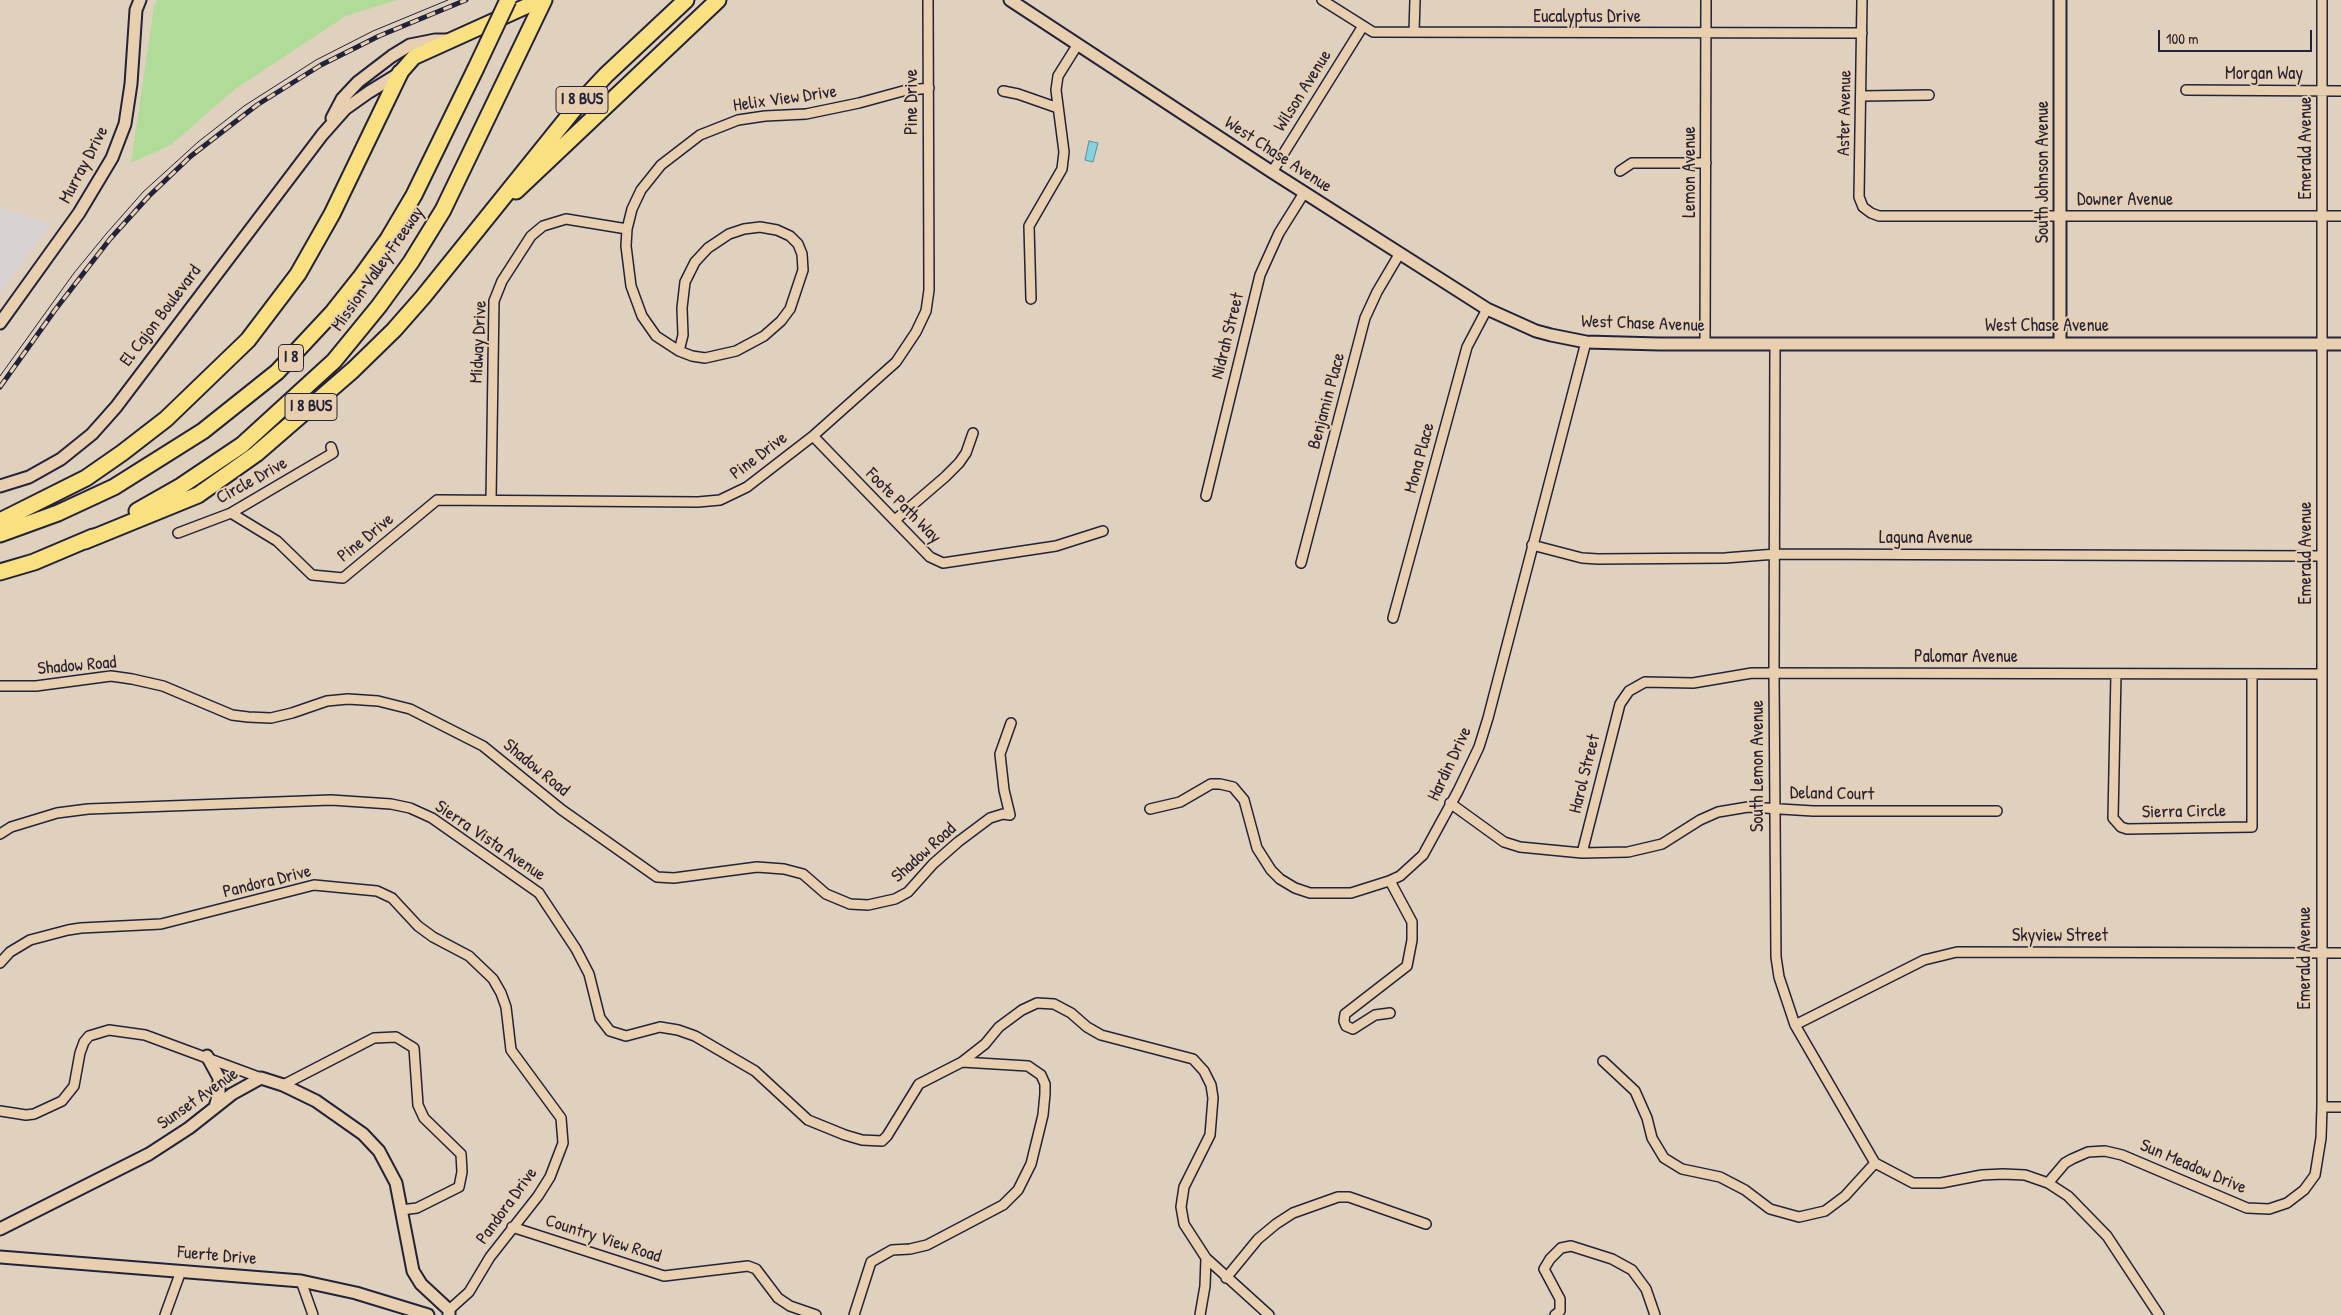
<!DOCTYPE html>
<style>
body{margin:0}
#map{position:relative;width:2341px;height:1315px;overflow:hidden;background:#e0d1bf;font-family:"Patrick Hand",sans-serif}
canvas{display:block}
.scale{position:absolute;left:2158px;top:30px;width:154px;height:22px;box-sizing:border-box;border:2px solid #22223b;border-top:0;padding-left:6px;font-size:15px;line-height:18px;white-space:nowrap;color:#22223b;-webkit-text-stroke:4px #e7cfb0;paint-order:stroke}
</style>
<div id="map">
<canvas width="2341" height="1315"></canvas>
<div class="scale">100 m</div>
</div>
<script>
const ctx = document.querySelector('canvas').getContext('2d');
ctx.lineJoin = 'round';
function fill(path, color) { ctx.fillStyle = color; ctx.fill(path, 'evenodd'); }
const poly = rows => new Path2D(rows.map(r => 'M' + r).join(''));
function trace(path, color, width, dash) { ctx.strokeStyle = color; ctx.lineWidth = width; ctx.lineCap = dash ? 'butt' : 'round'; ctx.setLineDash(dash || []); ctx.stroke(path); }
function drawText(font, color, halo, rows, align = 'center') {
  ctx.font = font + ' "Patrick Hand",sans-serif'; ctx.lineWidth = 4; ctx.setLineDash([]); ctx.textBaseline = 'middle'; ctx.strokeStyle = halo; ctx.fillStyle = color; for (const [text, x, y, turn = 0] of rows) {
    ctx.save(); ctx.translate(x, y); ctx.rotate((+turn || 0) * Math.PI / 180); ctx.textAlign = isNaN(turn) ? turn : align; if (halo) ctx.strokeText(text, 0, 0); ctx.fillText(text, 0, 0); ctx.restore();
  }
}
const built = poly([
 [0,207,51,224,0,293]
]);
const green = poly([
 [157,0,397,0,346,16,235,89,171,145,131,163,154,6]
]);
const water = poly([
 [1089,141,1098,143,1093,162,1085,160,1089,141]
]);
const street = poly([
 [1322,0,1373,32,1862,33],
 [1862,0,1859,197,1863,207,1871,213,1879,216,2341,216],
 [1414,32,1415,0],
 [2186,90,2341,91],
 [1003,91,1018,94,1058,108],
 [1862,96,1929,95],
 [1620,171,1632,163,1706,163],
 [1272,172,1363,26],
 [760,227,777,230,790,236,798,244,802,254,803,270,790,309,781,321,764,336,736,351,705,358,692,356,679,351,683,335,682,308,685,282,695,262,708,248,729,234,744,229,760,227],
 [1031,299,1029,226,1062,169,1064,152,1056,90,1058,76,1078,44],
 [1705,344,1706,0],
 [1775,344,1774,673,1776,957,1779,977,1795,1025,1875,1163,1913,1183,1941,1183,1982,1175,2003,1174,2025,1175,2048,1183,2068,1196,2107,1236,2159,1315],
 [679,351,656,336,642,316,631,286,626,246,627,229,632,209,641,190,661,165,700,135,738,120,765,116,806,114,859,103,903,91,929,88],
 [813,436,930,557,943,563,1056,546,1103,531],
 [1206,496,1260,275,1279,233,1304,193],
 [491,500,494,301,502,281,531,236,543,226,566,219,627,229],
 [231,513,277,541,312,575,343,578,437,500,698,502,720,500,747,487,813,436,896,362,916,332,926,311,929,290,928,0],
 [895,520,945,477,959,463,966,453,973,433],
 [178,533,231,513,333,453,331,447],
 [1532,545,1582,558,1598,559,1725,558,1776,554,2322,556],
 [1301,563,1365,318,1377,292,1400,253],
 [1393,618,1467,347,1487,309],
 [2116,674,2113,818,2121,827,2127,829,2252,827,2252,675],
 [0,686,36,686,111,676,132,679,163,686,232,715,248,717,271,718,292,713,327,701,348,699,378,701,410,709,483,746,562,810,657,877,674,878,757,867,784,869,803,874,826,894,850,904,868,905,895,899,908,892,933,864,958,842,990,818,1003,814,1010,815,1004,790,1000,754,1011,723],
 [1450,803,1504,842,1520,847,1582,853,1628,852,1662,844,1700,820,1718,812,1748,807,1813,811,1997,811],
 [1150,809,1180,802,1211,784,1220,784,1233,787,1244,800,1257,848,1271,870,1280,879,1295,888,1310,893,1351,893,1389,881,1400,876,1423,855,1458,791,1479,747,1488,718,1586,342],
 [0,834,11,827,57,813,88,809,331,800,391,804,410,808,432,818,539,893,576,949,589,974,600,1018,610,1031,626,1036,660,1027,678,1030,695,1036,755,1071,808,1120,845,1135,862,1140,882,1141,887,1136,919,1084,962,1062,985,1044,999,1027,1022,1010,1037,1003,1054,1004,1071,1013,1087,1027,1101,1035,1193,1059,1204,1071,1211,1085,1213,1098,1210,1135,1184,1187,1181,1207,1184,1224,1206,1258,1269,1315],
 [1582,853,1620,704,1629,691,1645,682,1693,683,1752,673,2322,674],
 [0,963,10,952,30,940,68,930,81,928,161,924,314,885,377,891,392,898,418,926,433,937,469,956,493,979,501,993,506,1007,511,1050,561,1118,563,1143,550,1177,538,1196,490,1257,469,1292,449,1310],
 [1390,1013,1375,1015,1353,1029,1346,1026,1344,1021,1345,1014,1407,966,1412,940,1412,922,1390,881],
 [1795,1025,1924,960,1957,952,2341,953],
 [1603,1061,1635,1091,1647,1118,1652,1138,1664,1158,1682,1169,1720,1177,1745,1190,1770,1209,1799,1217,1825,1211,1845,1196,1875,1163],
 [283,1085,374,1038,396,1037,414,1048,418,1105,424,1118,461,1154,462,1172,459,1187,417,1208,401,1210],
 [2322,1107,2341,1107],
 [0,1111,26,1115,34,1114,62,1101,74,1086,80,1053,84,1042,89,1036,109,1030,145,1035,261,1078],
 [2048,1183,2065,1163,2072,1159,2088,1152,2105,1151,2122,1155,2247,1208,2269,1209,2287,1203,2304,1190,2315,1175,2321,1138,2322,1107,2322,0],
 [512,1227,664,1276,748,1266,756,1269,778,1298,790,1306,816,1315],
 [1226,1278,1258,1239,1276,1224,1293,1213,1338,1197,1349,1197,1426,1224],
 [301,1281,313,1315],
 [165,1315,181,1271],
 [854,1315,871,1262,892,1250,910,1249,927,1245,1003,1205,1018,1190,1031,1164,1043,1115,1045,1094,1045,1084,1041,1075,1028,1066,962,1062],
 [1200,1315,1205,1286,1206,1258],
 [1555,1315,1560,1311,1560,1299,1544,1269,1550,1259,1561,1248,1571,1246,1612,1259,1632,1270,1646,1289,1655,1315]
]);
const secondary = poly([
 [1010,0,1272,172,1487,309,1536,331,1551,335,1586,342,1659,344,2341,344],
 [2060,0,2060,344],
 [332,118,342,99,358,82,392,56,410,45,435,40,450,40],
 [0,323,79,213,112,158,125,124,131,84,136,10,140,0],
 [0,486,29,477,61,459,92,434,116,407,322,135,345,109,369,92,400,73],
 [207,1056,219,1078,219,1093,215,1107],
 [0,1229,149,1154,189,1128,232,1094,261,1078,283,1085,316,1101,363,1134,379,1151,396,1183,413,1271,421,1284,449,1310,449,1315],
 [0,1257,301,1281,356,1293,428,1315]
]);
const primary = poly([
 [400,73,414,57,540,0]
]);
const highway = poly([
 [516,191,718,0],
 [137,511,181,486,242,445,334,361,379,306,411,262,443,210,544,0],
 [0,521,86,478,122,453,166,419,248,340,298,274,332,214,400,73],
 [0,534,58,513,114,487,203,431,277,372,333,312,360,278,388,239,414,195,475,70],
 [85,541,198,495,256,454,353,370,394,330,423,297,576,107,606,75,686,0],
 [0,572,34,562,93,537]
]);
const tram = poly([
 [0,376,74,273,106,234,143,192,198,142,244,106,316,60,373,31,448,0]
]);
const rail = poly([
 [0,387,55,310,110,239,149,196,191,156,257,105,321,65,379,36,466,0]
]);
const highwayBridge = poly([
 [475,70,508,0]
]);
const shields = [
 [582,100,52],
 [291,358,25],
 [311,407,52]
];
const shieldNames = [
 ["I 8 BUS",582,100],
 ["I 8",291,358],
 ["I 8 BUS",311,407]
];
const streetNames = [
 ["Eucalyptus Drive",1587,17],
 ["Morgan Way",2264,74],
 ["Wilson Avenue",1303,91,-58],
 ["Helix View Drive",785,99,-8],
 ["Pine Drive",912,102,-90],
 ["Aster Avenue",1845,113,-89],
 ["Emerald Avenue",2306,148,-90],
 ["West Chase Avenue",1278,155,33],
 ["Murray Drive",84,165,-62],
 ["Lemon Avenue",1690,172,-90],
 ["South Johnson Avenue",2043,172,-90],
 ["Downer Avenue",2125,200],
 ["Mission Valley Freeway",378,269,-55],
 ["El Cajon Boulevard",161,316,-53],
 ["West Chase Avenue",1643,324,2],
 ["West Chase Avenue",2047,326],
 ["Nidrah Street",1228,336,-76],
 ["Midway Drive",479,342,-87],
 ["Benjamin Place",1327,401,-75],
 ["Pine Drive",759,456,-37],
 ["Mona Place",1420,458,-75],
 ["Circle Drive",252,481,-29],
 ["Foote Path Way",903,506,45],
 ["Pine Drive",366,538,-39],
 ["Laguna Avenue",1926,538],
 ["Emerald Avenue",2306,553,-90],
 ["Palomar Avenue",1966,657],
 ["Shadow Road",77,666,-5],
 ["Hardin Drive",1450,764,-65],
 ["South Lemon Avenue",1758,766,-90],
 ["Shadow Road",536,768,39],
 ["Harol Street",1585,774,-76],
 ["Deland Court",1832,794,1],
 ["Sierra Circle",2184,812,-1],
 ["Sierra Vista Avenue",490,841,34],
 ["Shadow Road",924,853,-42],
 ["Pandora Drive",267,882,-14],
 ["Skyview Street",2060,936],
 ["Emerald Avenue",2305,958,-90],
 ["Sunset Avenue",198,1099,-35],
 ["Sun Meadow Drive",2193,1167,23],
 ["Pandora Drive",507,1206,-54],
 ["Country View Road",603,1239,18],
 ["Fuerte Drive",217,1256,5]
];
fill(built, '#d8d3d2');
fill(green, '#b1db98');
fill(water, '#84d3e1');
trace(water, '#5d8c9f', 1);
trace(street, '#22223b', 12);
trace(secondary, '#22223b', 15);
trace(primary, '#22223b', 18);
trace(highway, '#22223b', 19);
trace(street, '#e7cfb0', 9);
trace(secondary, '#e7cfb0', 11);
trace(primary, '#f9e181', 14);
trace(highway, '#f9e181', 15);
trace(tram, '#22223b', 1);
trace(rail, '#22223b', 5);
trace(rail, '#e7cfb0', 3, [9]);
trace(highwayBridge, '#22223b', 19, []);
trace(highwayBridge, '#f9e181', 15);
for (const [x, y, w] of shields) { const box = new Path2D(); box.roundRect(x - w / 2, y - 13.5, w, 27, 4); ctx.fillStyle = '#e7cfb0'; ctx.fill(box); trace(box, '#22223b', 1); }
drawText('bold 16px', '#22223b', null, shieldNames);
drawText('18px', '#22223b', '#e7cfb0', streetNames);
</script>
